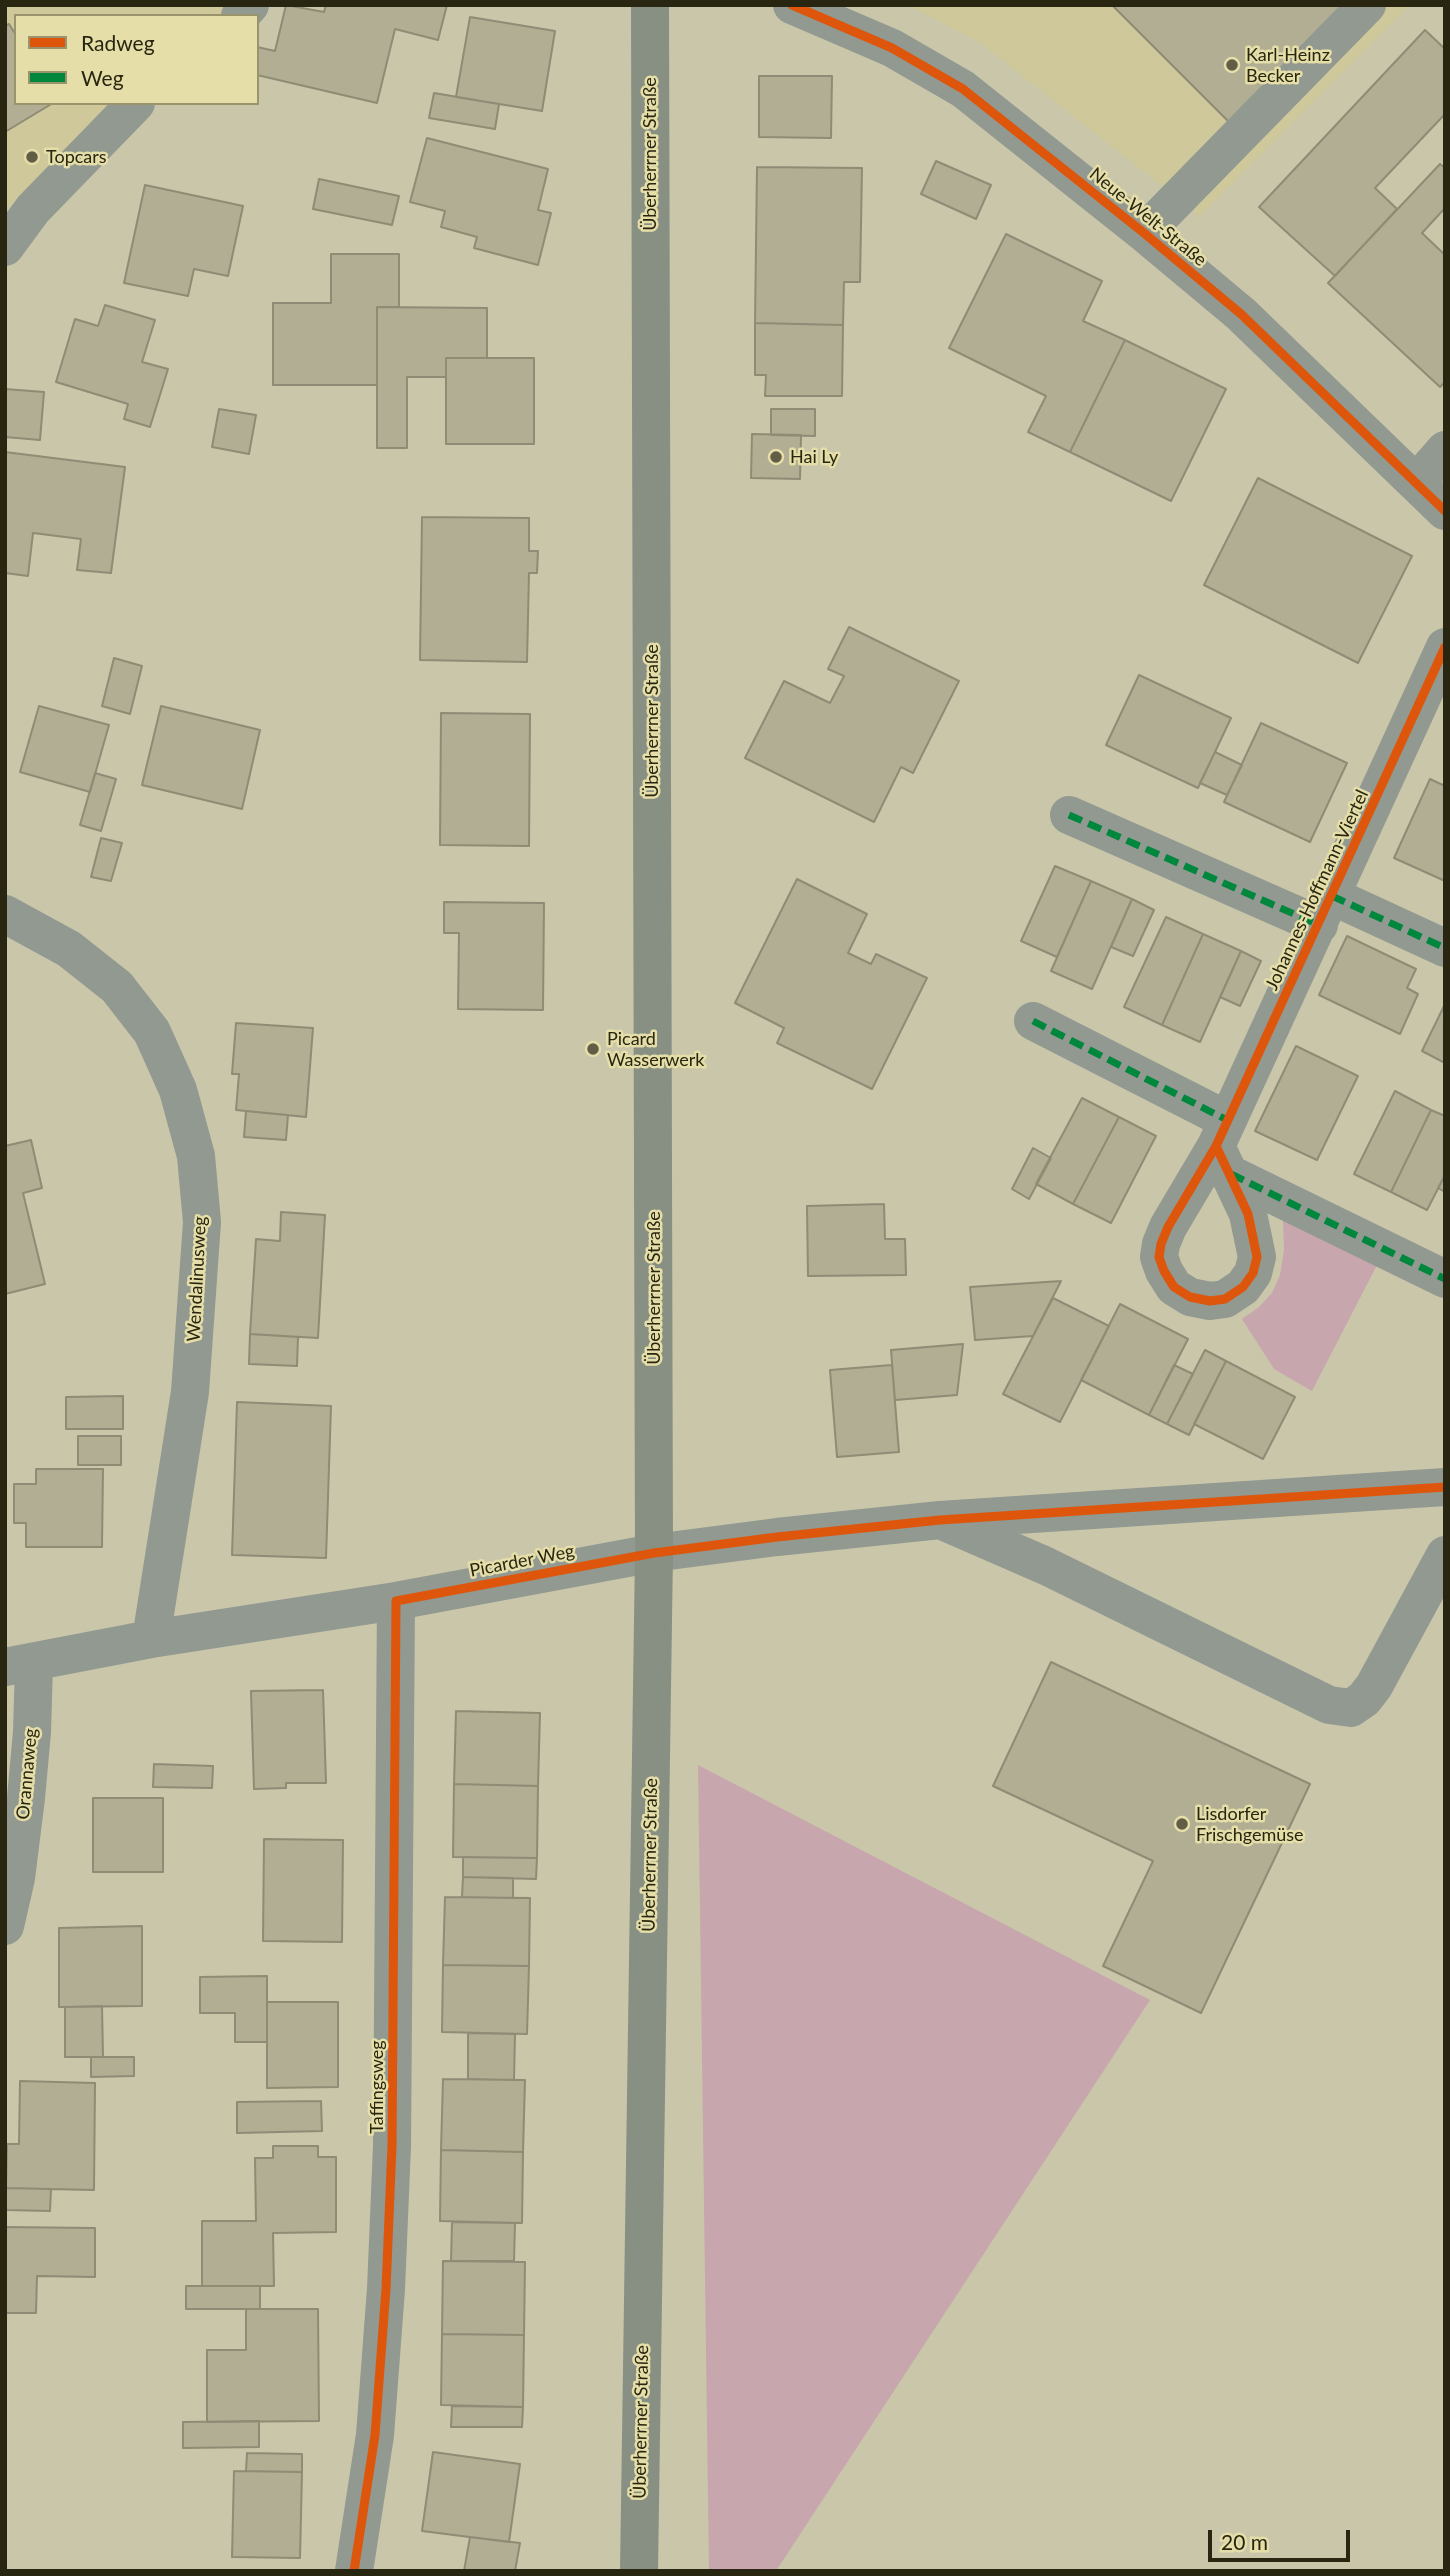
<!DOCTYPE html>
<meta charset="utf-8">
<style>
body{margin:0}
#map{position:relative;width:1450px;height:2576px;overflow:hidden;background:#cac6aa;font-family:Lato,sans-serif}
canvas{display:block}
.frame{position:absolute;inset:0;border:7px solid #282510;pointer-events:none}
.legend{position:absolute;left:14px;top:14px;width:245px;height:91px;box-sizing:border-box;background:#e5dea8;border:2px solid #99946b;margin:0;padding:9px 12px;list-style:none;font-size:21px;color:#282510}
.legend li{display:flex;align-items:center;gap:14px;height:35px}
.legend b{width:35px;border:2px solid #99946b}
.scale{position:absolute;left:1208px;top:2530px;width:142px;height:32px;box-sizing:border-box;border:4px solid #282510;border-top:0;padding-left:9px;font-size:21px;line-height:24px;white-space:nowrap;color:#282510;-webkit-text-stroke:5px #e5dea8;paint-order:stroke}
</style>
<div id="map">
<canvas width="1450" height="2576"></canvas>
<div class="frame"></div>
<ul class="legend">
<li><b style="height:9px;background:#de560c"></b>Radweg</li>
<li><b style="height:9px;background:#00873e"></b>Weg</li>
</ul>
<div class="scale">20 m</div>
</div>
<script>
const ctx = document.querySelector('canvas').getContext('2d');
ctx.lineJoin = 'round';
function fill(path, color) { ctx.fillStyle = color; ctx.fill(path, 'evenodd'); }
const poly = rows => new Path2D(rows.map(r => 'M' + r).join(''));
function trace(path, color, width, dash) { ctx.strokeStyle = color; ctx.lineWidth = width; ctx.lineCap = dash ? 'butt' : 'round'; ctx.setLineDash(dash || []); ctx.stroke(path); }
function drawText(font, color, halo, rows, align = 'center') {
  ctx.font = font + ' Lato,sans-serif'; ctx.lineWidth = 5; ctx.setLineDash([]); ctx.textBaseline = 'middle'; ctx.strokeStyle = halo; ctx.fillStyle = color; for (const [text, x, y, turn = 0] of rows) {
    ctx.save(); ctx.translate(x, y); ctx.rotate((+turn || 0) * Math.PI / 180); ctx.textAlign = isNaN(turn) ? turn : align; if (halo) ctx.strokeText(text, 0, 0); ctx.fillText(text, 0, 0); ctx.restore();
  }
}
const built = poly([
 [5,5,230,5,221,16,16,16,16,103,113,103,5,211],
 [907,5,1410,5,1200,216,979,42]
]);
const green = poly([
 [1283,1219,1377,1265,1312,1391,1274,1369,1242,1319,1259,1307,1272,1293,1280,1275,1284,1250],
 [698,1765,1150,2000,776,2571,709,2571]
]);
const building = poly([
 [286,5,324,12,326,5,447,5,438,40,395,29,377,103,257,75,257,47,275,51,286,5],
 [1112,5,1353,5,1232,125,1112,5],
 [470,17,555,31,542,111,456,97,470,17],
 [9,24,16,35,16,103,53,103,5,132,5,26,9,24],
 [1425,30,1445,49,1445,114,1375,188,1397,209,1335,276,1259,207,1425,30],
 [759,76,832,76,831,138,759,137,759,76],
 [434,93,499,104,495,129,429,118,434,93],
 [427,138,548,169,538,210,551,213,538,265,474,248,477,237,441,227,445,211,410,202,427,138],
 [936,161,991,185,976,219,921,194,936,161],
 [1440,164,1445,168,1445,208,1422,233,1445,255,1445,382,1440,387,1328,283,1440,164],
 [757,167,862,168,860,282,844,282,843,325,755,323,757,167],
 [319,179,399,196,392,225,313,209,319,179],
 [145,185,243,206,228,276,194,269,188,296,124,283,145,185],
 [1006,234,1102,281,1083,321,1125,340,1070,452,1028,432,1046,396,949,348,1006,234],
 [331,254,399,254,399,307,377,307,377,385,273,385,273,303,331,303,331,254],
 [105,305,155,320,142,362,168,369,150,427,124,419,128,404,56,382,75,319,98,326,105,305],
 [377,307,487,308,487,358,446,358,446,377,407,377,407,448,377,448,377,307],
 [755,323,843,325,842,396,765,396,766,375,755,375,755,323],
 [1125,340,1226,389,1171,501,1070,452,1125,340],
 [446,358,534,358,534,444,446,444,446,358],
 [5,389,44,392,40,440,5,437,5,389],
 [219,409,256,415,249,454,212,447,219,409],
 [771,409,815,409,815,436,771,435,771,409],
 [752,434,801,435,800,479,751,478,752,434],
 [5,452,125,467,111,573,77,570,81,539,33,533,28,576,5,573,5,452],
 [1258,478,1412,556,1358,663,1204,585,1258,478],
 [422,517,529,518,529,551,538,551,537,573,529,573,527,662,420,660,422,517],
 [849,627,959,681,913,773,901,767,874,822,745,758,784,681,830,703,844,676,828,669,849,627],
 [114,658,142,666,130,714,102,706,114,658],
 [1139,675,1231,718,1198,788,1106,745,1139,675],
 [39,706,109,725,90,792,20,772,39,706],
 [161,706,260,730,242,809,142,785,161,706],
 [441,713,530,714,529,846,440,845,441,713],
 [1261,723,1347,763,1310,842,1224,802,1261,723],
 [1215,752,1242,765,1227,795,1200,783,1215,752],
 [95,773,116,779,101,831,80,825,95,773],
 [1430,779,1445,786,1445,881,1394,858,1430,779],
 [101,838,122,843,111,881,91,877,101,838],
 [1055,866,1091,881,1057,957,1021,941,1055,866],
 [797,879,867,914,848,953,871,964,876,954,927,978,872,1089,777,1043,784,1028,735,1003,797,879],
 [1091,881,1132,899,1092,989,1051,971,1091,881],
 [1132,899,1154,910,1133,956,1111,947,1132,899],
 [444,902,544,903,543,1010,458,1009,459,933,444,933,444,902],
 [1166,917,1203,934,1162,1025,1124,1007,1166,917],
 [1203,934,1241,951,1200,1042,1162,1025,1203,934],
 [1347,936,1416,969,1407,988,1418,994,1400,1034,1319,995,1347,936],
 [1241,951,1261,961,1240,1006,1220,997,1241,951],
 [1445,1004,1445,1063,1422,1051,1445,1004],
 [236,1023,313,1028,306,1117,236,1110,239,1074,232,1074,236,1023],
 [1296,1046,1358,1076,1317,1160,1255,1131,1296,1046],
 [1395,1091,1431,1110,1391,1192,1354,1174,1395,1091],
 [1082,1098,1119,1117,1073,1204,1036,1184,1082,1098],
 [1431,1110,1445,1116,1445,1175,1427,1210,1391,1192,1431,1110],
 [246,1111,288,1115,286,1140,244,1137,246,1111],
 [1119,1117,1156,1136,1111,1223,1073,1204,1119,1117],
 [31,1140,42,1188,23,1193,45,1284,5,1294,5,1146,31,1140],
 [1033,1148,1051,1158,1029,1199,1012,1189,1033,1148],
 [1445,1175,1445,1192,1438,1188,1445,1175],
 [884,1204,885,1239,905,1239,906,1275,808,1276,807,1206,884,1204],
 [281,1212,325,1215,318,1338,250,1334,256,1239,280,1241,281,1212],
 [1061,1281,1033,1336,975,1340,970,1287,1061,1281],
 [1053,1298,1109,1326,1060,1422,1003,1394,1053,1298],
 [1120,1304,1188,1339,1149,1415,1081,1380,1120,1304],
 [250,1334,298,1337,297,1366,249,1364,250,1334],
 [963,1344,957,1395,895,1400,891,1350,963,1344],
 [1205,1350,1226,1361,1189,1435,1167,1424,1205,1350],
 [1226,1361,1295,1397,1263,1459,1194,1424,1226,1361],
 [892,1365,899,1452,837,1457,830,1370,892,1365],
 [1174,1365,1193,1374,1167,1424,1149,1415,1174,1365],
 [123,1396,123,1429,66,1429,66,1397,123,1396],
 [237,1402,331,1406,326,1558,232,1555,237,1402],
 [78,1436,121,1436,121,1465,78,1465,78,1436],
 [36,1469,103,1469,102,1547,26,1547,26,1523,14,1523,14,1484,36,1484,36,1469],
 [1051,1662,1310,1784,1201,2013,1103,1966,1153,1861,993,1786,1051,1662],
 [323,1690,326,1783,286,1783,286,1788,254,1789,251,1691,323,1690],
 [456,1711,540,1713,538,1786,454,1784,456,1711],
 [154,1764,213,1766,212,1788,153,1787,154,1764],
 [454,1784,538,1786,537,1858,453,1857,454,1784],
 [93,1798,163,1798,163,1872,93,1872,93,1798],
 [264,1839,343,1840,342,1942,263,1941,264,1839],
 [463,1857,537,1858,536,1879,463,1877,463,1857],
 [463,1877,513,1878,513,1898,462,1897,463,1877],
 [445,1897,530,1898,529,1966,443,1965,445,1897],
 [142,1926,142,2006,59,2007,59,1928,142,1926],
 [443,1965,529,1966,527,2034,442,2032,443,1965],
 [267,1976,267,2042,235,2042,235,2013,200,2013,200,1977,267,1976],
 [267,2002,338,2002,338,2087,267,2088,267,2002],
 [102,2006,103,2057,65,2057,65,2007,102,2006],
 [468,2033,515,2034,514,2080,468,2079,468,2033],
 [91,2057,134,2057,134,2076,91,2077,91,2057],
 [443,2079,525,2080,523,2152,441,2150,443,2079],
 [20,2081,95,2083,94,2190,6,2188,7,2144,19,2144,20,2081],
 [321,2101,322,2131,237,2133,237,2102,321,2101],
 [273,2146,318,2146,318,2157,336,2157,336,2232,273,2233,274,2286,202,2286,202,2221,256,2221,255,2158,273,2158,273,2146],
 [441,2150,523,2152,522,2223,440,2221,441,2150],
 [6,2188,51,2189,50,2211,6,2210,6,2188],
 [452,2222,515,2223,514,2261,451,2261,452,2222],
 [5,2227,95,2228,95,2277,37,2276,36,2313,5,2313,5,2227],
 [443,2261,525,2262,524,2335,442,2334,443,2261],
 [186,2286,260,2286,260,2309,186,2309,186,2286],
 [246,2309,318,2309,319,2421,207,2422,207,2350,246,2350,246,2309],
 [442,2334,524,2335,523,2407,441,2405,442,2334],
 [452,2406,523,2407,522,2427,451,2427,452,2406],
 [259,2421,259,2447,183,2448,183,2422,259,2421],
 [433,2452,520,2464,509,2542,422,2531,433,2452],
 [247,2453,302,2454,302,2472,246,2471,247,2453],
 [234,2471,302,2472,300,2558,232,2557,234,2471],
 [470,2537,520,2543,515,2571,464,2571,470,2537]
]);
const minor = poly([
 [792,5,892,48,963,89,1144,233,1241,314,1445,511],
 [240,16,250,5],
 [1144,233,1367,5],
 [5,247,33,209,136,103],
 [1416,483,1445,450],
 [1069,815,1319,925],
 [1332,896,1445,948],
 [5,914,69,949,117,987,152,1032,178,1090,196,1156,202,1222,190,1392,151,1639],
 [1033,1021,1227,1120],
 [1216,1146,1248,1214,1257,1257,1253,1273,1243,1287,1225,1299,1210,1301,1190,1297,1174,1287,1164,1271,1159,1257,1161,1244,1168,1227,1216,1146,1445,647],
 [1228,1173,1445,1279],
 [945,1522,1046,1566,1329,1705,1351,1708,1364,1699,1374,1686,1445,1555],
 [5,1667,151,1639,396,1601,654,1553,777,1537,940,1520,1445,1487],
 [5,1926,16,1878,26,1798,32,1732,34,1663],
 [354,2571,375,2435,386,2289,392,2146,396,1601]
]);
const major = poly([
 [639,2571,654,1553,650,5]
]);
const quiet = poly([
 [1069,815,1319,925],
 [1332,896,1445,948],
 [1033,1021,1227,1120],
 [1231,1174,1445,1279]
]);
const cycleway = poly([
 [792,5,892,48,963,89,1144,233,1241,314,1445,511],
 [1216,1146,1248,1214,1257,1257,1253,1273,1243,1287,1225,1299,1210,1301,1190,1297,1174,1287,1164,1271,1159,1257,1161,1244,1168,1227,1216,1146,1445,647],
 [354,2571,375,2435,386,2289,392,2146,396,1601,654,1553,777,1537,940,1520,1445,1487]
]);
const markers = [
 [1232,65,7,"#615d46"],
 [32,157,7,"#615d46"],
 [776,457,7,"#615d46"],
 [593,1049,7,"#615d46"],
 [1182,1824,7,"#615d46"]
];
const poiNames = [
 ["Karl-Heinz",1246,55],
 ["Becker",1246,76],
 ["Topcars",46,157],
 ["Hai Ly",790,457],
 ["Picard",607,1039],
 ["Wasserwerk",607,1060],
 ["Lisdorfer",1196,1814],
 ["Frischgemüse",1196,1835]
];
const streetNames = [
 ["Überherrner Straße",650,154,-90],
 ["Neue-Welt-Straße",1148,217,39],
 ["Überherrner Straße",652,721,-90],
 ["Johannes-Hoffmann-Viertel",1317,890,-65],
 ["Wendalinusweg",197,1279,-87],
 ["Überherrner Straße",654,1288,-90],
 ["Picarder Weg",522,1561,-11],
 ["Orannaweg",27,1774,-85],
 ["Überherrner Straße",650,1855,-89],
 ["Taffingsweg",377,2087,-90],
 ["Überherrner Straße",641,2422,-89]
];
fill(built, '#cec89a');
fill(green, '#c7a6ad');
fill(building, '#b2ae94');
trace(building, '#8f8b75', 2);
trace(minor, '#919990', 38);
trace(major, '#879083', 38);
trace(quiet, '#00873e', 7, [14, 7]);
trace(cycleway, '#de560c', 9);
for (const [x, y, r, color] of markers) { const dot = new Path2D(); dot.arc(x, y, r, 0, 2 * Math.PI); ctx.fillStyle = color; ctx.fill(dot); trace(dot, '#e5dea8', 2.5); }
drawText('18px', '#282510', '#e5dea8', poiNames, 'left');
drawText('18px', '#282510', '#e5dea8', streetNames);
</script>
